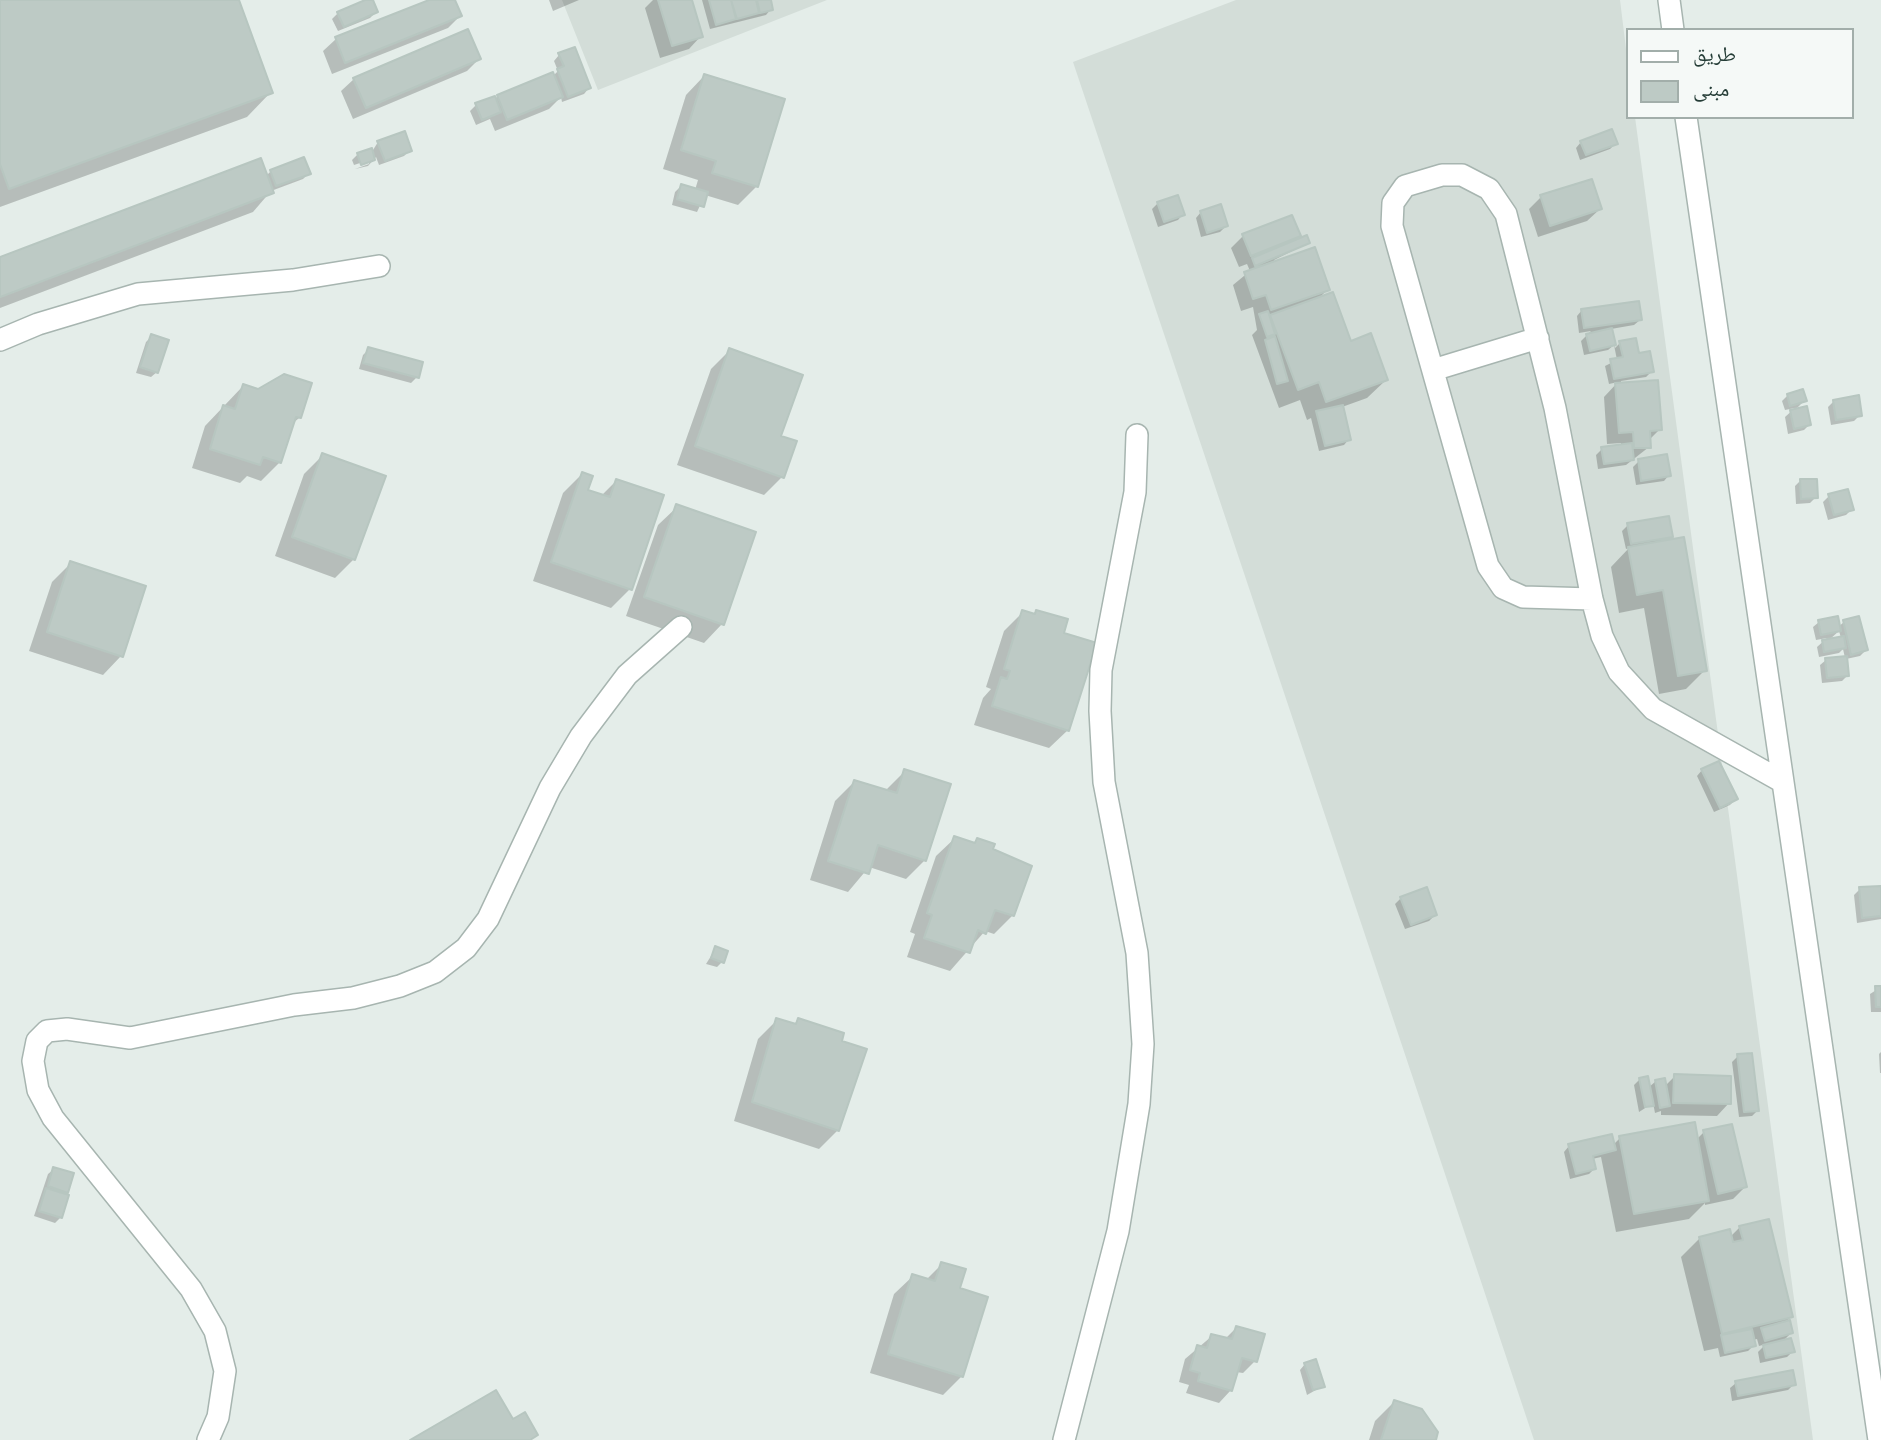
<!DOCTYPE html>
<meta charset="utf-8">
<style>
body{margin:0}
#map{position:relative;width:1881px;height:1440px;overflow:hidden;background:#e4ede9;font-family:"Noto Sans","Noto Naskh Arabic",sans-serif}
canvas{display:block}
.legend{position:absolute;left:1626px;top:28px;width:228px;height:91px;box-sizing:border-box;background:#f5f9f7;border:2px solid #a2aeaa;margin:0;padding:9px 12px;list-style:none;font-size:21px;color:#253d37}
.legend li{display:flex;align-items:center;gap:14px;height:35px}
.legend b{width:35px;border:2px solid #a2aeaa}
</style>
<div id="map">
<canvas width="1881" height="1440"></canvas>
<ul class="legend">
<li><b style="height:9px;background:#fff"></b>طريق</li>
<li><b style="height:19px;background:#bdcac5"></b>مبنى</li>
</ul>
</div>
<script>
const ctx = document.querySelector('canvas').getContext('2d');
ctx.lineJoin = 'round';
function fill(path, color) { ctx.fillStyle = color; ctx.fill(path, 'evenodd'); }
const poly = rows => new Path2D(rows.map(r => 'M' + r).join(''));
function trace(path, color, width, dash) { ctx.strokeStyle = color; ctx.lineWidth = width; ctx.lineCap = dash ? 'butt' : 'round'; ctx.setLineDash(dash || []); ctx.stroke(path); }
const built = poly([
 [562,0,827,0,598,90],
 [1236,0,1620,0,1627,57,1627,117,1635,117,1813,1440,1534,1440,1073,62]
]);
const shadow = poly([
 [0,0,237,0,271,92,247,117,0,207],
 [369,0,376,12,370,18,338,31,332,19,338,13],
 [434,0,453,0,460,16,448,28,332,74,323,51,336,39],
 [549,0,579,0,553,11],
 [653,0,691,0,701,36,689,49,660,58,645,8],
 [702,0,769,0,771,9,766,15,710,29],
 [559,55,589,88,584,94,562,102,561,97,549,109,495,131,490,119,476,125,470,111,476,105,553,76,558,71,554,61],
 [479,59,467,71,353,119,341,91,354,79],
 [704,76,757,186,738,205,705,195,697,212,672,205,675,192,681,186,695,190,698,180,663,169,686,95],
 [378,142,410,150,404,156,379,165,376,157,368,166,355,169,369,164,369,160,354,165,352,160,358,154,373,150],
 [1581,142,1616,143,1610,149,1580,160,1576,148],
 [271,171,309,173,303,179,271,191,253,212,0,308,0,259,266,176],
 [1541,197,1600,209,1587,221,1538,237,1529,209],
 [1158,203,1183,214,1178,220,1158,227,1152,209],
 [1201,212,1226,226,1220,232,1201,237,1196,218],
 [1243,236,1299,236,1291,243,1308,243,1274,260,1275,263,1328,289,1317,300,1350,343,1386,380,1367,398,1342,407,1349,439,1344,445,1319,451,1311,418,1307,420,1300,400,1279,408,1252,335,1257,330,1253,307,1241,311,1233,285,1250,271,1247,264,1239,267,1231,248],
 [1582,310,1640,320,1634,325,1611,329,1615,348,1620,343,1652,371,1646,377,1621,381,1621,384,1660,429,1649,440,1649,447,1626,465,1598,469,1596,455,1602,449,1621,446,1621,443,1607,444,1604,397,1618,382,1609,384,1605,366,1617,360,1614,345,1608,350,1584,355,1581,341,1591,331,1579,333,1577,316],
 [152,336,157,372,151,377,136,373,146,342],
 [369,349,417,377,411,383,359,369,363,355],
 [730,350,779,437,782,477,764,495,677,465,711,369],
 [243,386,299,418,291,425,280,462,261,481,247,476,240,483,192,468,205,426],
 [1788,395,1805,400,1794,411,1810,424,1804,430,1788,434,1785,417,1795,408,1785,410,1782,401],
 [1834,401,1860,415,1854,421,1831,425,1828,407],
 [323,455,354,559,335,578,275,556,304,474],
 [1639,461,1669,475,1664,481,1636,485,1633,467],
 [582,474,586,491,601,496,616,481,630,589,611,608,533,581,563,493],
 [1801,480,1816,497,1810,503,1796,504,1795,486],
 [1847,491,1852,509,1846,515,1828,520,1823,502,1829,496],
 [677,507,722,624,704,643,626,616,658,525],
 [1628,525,1671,536,1665,542,1705,670,1686,689,1659,694,1644,608,1619,613,1611,567,1629,548,1626,549,1622,531],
 [71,563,121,656,103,675,29,651,52,582],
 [1023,612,1033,615,1037,612,1062,634,1068,730,1049,748,974,725,983,698,991,689,986,687,1004,631],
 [1819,622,1838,627,1844,622,1866,650,1860,656,1846,659,1848,675,1842,681,1822,683,1820,665,1826,660,1845,658,1843,649,1839,653,1819,657,1817,647,1827,638,1816,640,1813,627],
 [1839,631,1841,638,1829,640],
 [1702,770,1736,799,1730,805,1714,812,1697,776],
 [905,771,925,860,906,879,869,867,848,892,810,880,835,801,854,782,886,790],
 [955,838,973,844,978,840,1013,915,994,934,985,931,950,971,907,957,915,934,910,932,936,856],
 [1881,887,1881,919,1857,923,1854,895,1860,889],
 [1401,898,1435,915,1429,921,1405,929,1395,904],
 [716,948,722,962,717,967,706,964],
 [1881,987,1881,1012,1871,1012,1870,994],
 [777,1020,793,1025,799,1020,838,1130,819,1149,734,1121,758,1039],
 [1881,1052,1881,1073,1880,1073,1879,1054],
 [1738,1056,1758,1110,1752,1116,1739,1117,1732,1062],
 [1675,1076,1729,1103,1717,1116,1661,1115,1661,1111,1655,1113,1653,1103,1639,1112,1634,1085,1640,1079,1648,1088,1656,1081,1665,1086],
 [1704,1132,1745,1187,1733,1199,1705,1205,1705,1203,1689,1219,1616,1232,1601,1157,1592,1159,1594,1169,1589,1174,1570,1179,1564,1152,1569,1146,1613,1145,1620,1138,1696,1140],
 [54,1169,67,1192,63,1195,61,1217,55,1223,34,1216,48,1174],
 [1740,1227,1791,1317,1788,1319,1791,1333,1782,1342,1793,1351,1787,1357,1760,1363,1758,1352,1766,1344,1759,1346,1757,1339,1753,1340,1754,1345,1748,1351,1720,1357,1718,1348,1704,1351,1681,1257,1700,1238,1730,1237],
 [942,1264,958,1290,962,1376,943,1395,870,1373,894,1294,913,1276,926,1280],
 [1236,1328,1255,1361,1243,1373,1236,1372,1231,1390,1219,1403,1186,1393,1189,1385,1179,1382,1185,1359,1212,1336,1225,1339],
 [1305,1364,1323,1386,1307,1395,1300,1370],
 [1736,1383,1794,1384,1788,1390,1732,1401,1730,1388],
 [1394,1402,1434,1440,1369,1440,1375,1421]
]);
const building = poly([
 [0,0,239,0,273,93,9,189,0,164,0,0],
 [365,0,373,0,378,12,344,27,337,12,365,0],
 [429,0,455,0,462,16,345,63,335,37,429,0],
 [658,0,692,0,703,37,672,46,658,0],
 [709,0,731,0,736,19,716,25,709,0],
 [731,0,756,0,759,13,737,19,731,0],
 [757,0,771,0,773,10,760,13,757,0],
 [468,29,481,59,366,108,353,78,468,29],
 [575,47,591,88,568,97,557,69,564,66,558,53,575,47],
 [553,72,563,97,507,120,497,95,553,72],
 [704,74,785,99,758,187,712,173,716,161,681,150,704,74],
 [495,96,501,112,482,120,475,103,495,96],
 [1612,129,1618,144,1586,155,1580,141,1612,129],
 [405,131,412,151,385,161,377,141,405,131],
 [372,148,375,160,361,165,357,153,372,148],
 [304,157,311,174,276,186,270,170,304,157],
 [261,158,274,193,0,297,0,257,261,158],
 [1592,179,1602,209,1550,226,1540,195,1592,179],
 [681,184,708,192,704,207,677,199,681,184],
 [1178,195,1185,215,1164,222,1157,202,1178,195],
 [1221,204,1228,226,1207,233,1200,211,1221,204],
 [1292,215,1301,236,1251,256,1242,234,1292,215],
 [1307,235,1310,243,1255,266,1252,258,1307,235],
 [1315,247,1330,290,1271,310,1266,295,1253,299,1244,272,1315,247],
 [1333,292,1351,341,1371,333,1388,380,1326,402,1319,382,1298,390,1270,315,1333,292],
 [1639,301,1642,320,1584,328,1581,309,1639,301],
 [1268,311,1275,334,1267,337,1259,314,1268,311],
 [1612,328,1616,345,1590,351,1586,334,1612,328],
 [151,334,169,340,158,373,140,367,151,334],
 [1275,336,1288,381,1277,384,1265,340,1275,336],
 [1636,338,1639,353,1650,351,1654,372,1614,379,1610,359,1623,357,1619,341,1636,338],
 [368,347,423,362,419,378,363,363,368,347],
 [729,348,803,375,781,436,797,441,784,478,695,446,729,348],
 [284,374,312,383,301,418,296,417,281,463,263,457,260,465,210,449,223,405,235,409,243,384,258,389,284,374],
 [1658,380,1662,430,1650,431,1651,448,1634,448,1633,432,1619,433,1615,383,1658,380],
 [1803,389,1807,401,1790,406,1787,394,1803,389],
 [1859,395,1862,416,1836,420,1833,400,1859,395],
 [1343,405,1351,440,1325,446,1316,411,1343,405],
 [1807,406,1811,425,1794,429,1790,410,1807,406],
 [1632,443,1634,460,1604,464,1601,447,1632,443],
 [322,453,386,476,355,560,292,537,322,453],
 [1667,454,1671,476,1641,481,1638,459,1667,454],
 [582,472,593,476,588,490,610,497,616,479,664,495,632,590,551,562,582,472],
 [1800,479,1817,479,1818,498,1801,499,1800,479],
 [1848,489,1854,510,1834,515,1828,494,1848,489],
 [676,504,756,532,724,625,644,597,676,504],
 [1669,516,1673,537,1631,544,1627,523,1669,516],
 [1684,537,1707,671,1678,676,1663,590,1637,595,1628,547,1684,537],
 [70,561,146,586,123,657,47,632,70,561],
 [1022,610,1035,614,1036,610,1068,619,1064,633,1097,643,1069,731,992,706,1001,677,1007,679,1010,671,1004,669,1022,610],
 [1838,616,1841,631,1821,635,1818,620,1838,616],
 [1859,616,1868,650,1851,655,1843,620,1859,616],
 [1844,636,1846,648,1824,652,1822,640,1844,636],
 [1847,656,1849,676,1827,678,1825,658,1847,656],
 [1719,761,1738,799,1720,808,1701,769,1719,761],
 [904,769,951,784,926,861,878,845,869,874,828,861,854,780,897,793,904,769],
 [954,836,975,843,977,838,995,844,993,849,1032,866,1014,916,995,910,986,934,978,930,970,953,924,938,932,915,927,913,954,836],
 [1881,886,1881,916,1862,918,1859,887,1881,886],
 [1427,887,1437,915,1411,925,1400,897,1427,887],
 [715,946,728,951,724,963,711,958,715,946],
 [1875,986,1881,986,1881,1007,1876,1007,1875,986],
 [776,1018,796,1024,798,1018,844,1033,842,1041,867,1049,839,1131,752,1102,776,1018],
 [1752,1053,1759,1111,1744,1112,1737,1054,1752,1053],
 [1674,1074,1731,1076,1731,1104,1673,1103,1674,1074],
 [1648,1076,1654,1106,1645,1107,1639,1078,1648,1076],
 [1665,1078,1670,1106,1660,1108,1655,1080,1665,1078],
 [1695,1122,1709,1201,1634,1214,1619,1136,1695,1122],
 [1732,1124,1747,1187,1718,1194,1703,1130,1732,1124],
 [1612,1134,1616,1150,1593,1156,1596,1169,1576,1174,1568,1144,1612,1134],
 [53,1167,74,1173,68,1193,48,1186,53,1167],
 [46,1188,69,1195,62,1218,39,1211,46,1188],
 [1769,1219,1793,1317,1722,1334,1699,1237,1730,1229,1733,1242,1743,1240,1739,1226,1769,1219],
 [941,1262,966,1269,960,1288,988,1297,963,1377,888,1354,912,1274,935,1281,941,1262],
 [1790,1320,1793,1333,1765,1341,1761,1328,1790,1320],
 [1236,1326,1265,1334,1257,1362,1242,1358,1232,1391,1198,1381,1200,1373,1190,1370,1197,1345,1207,1348,1211,1334,1232,1339,1236,1326],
 [1752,1329,1756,1346,1725,1353,1721,1335,1752,1329],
 [1791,1338,1795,1352,1766,1358,1763,1345,1791,1338],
 [1316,1359,1325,1387,1313,1390,1304,1363,1316,1359],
 [1793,1370,1796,1385,1738,1396,1735,1381,1793,1370],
 [496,1390,513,1419,525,1412,538,1435,530,1440,410,1440,496,1390],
 [1394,1400,1422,1409,1438,1432,1436,1440,1381,1440,1394,1400]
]);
const minor = poly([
 [1669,0,1673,30],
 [1686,117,1879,1440],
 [0,340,38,324,138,294,293,280,379,266],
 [1433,370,1538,338],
 [1592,599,1523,597,1503,588,1488,566,1392,226,1393,203,1405,186,1442,175,1462,175,1489,189,1506,214,1555,408,1592,599,1602,636,1619,672,1653,709,1783,782],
 [208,1440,218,1417,225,1371,215,1331,191,1289,53,1118,38,1090,33,1061,37,1041,47,1031,67,1029,130,1038,294,1005,353,998,400,986,435,972,466,948,488,919,550,788,581,736,627,675,681,627],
 [1064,1440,1118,1231,1139,1104,1143,1044,1137,953,1104,782,1100,711,1101,670,1135,492,1137,435]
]);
fill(built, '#d3ddd8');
fill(shadow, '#0003');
fill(building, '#bdcac5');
trace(building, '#b7c6c0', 2);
trace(minor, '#a7b5b0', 24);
trace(minor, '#fff', 21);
</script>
